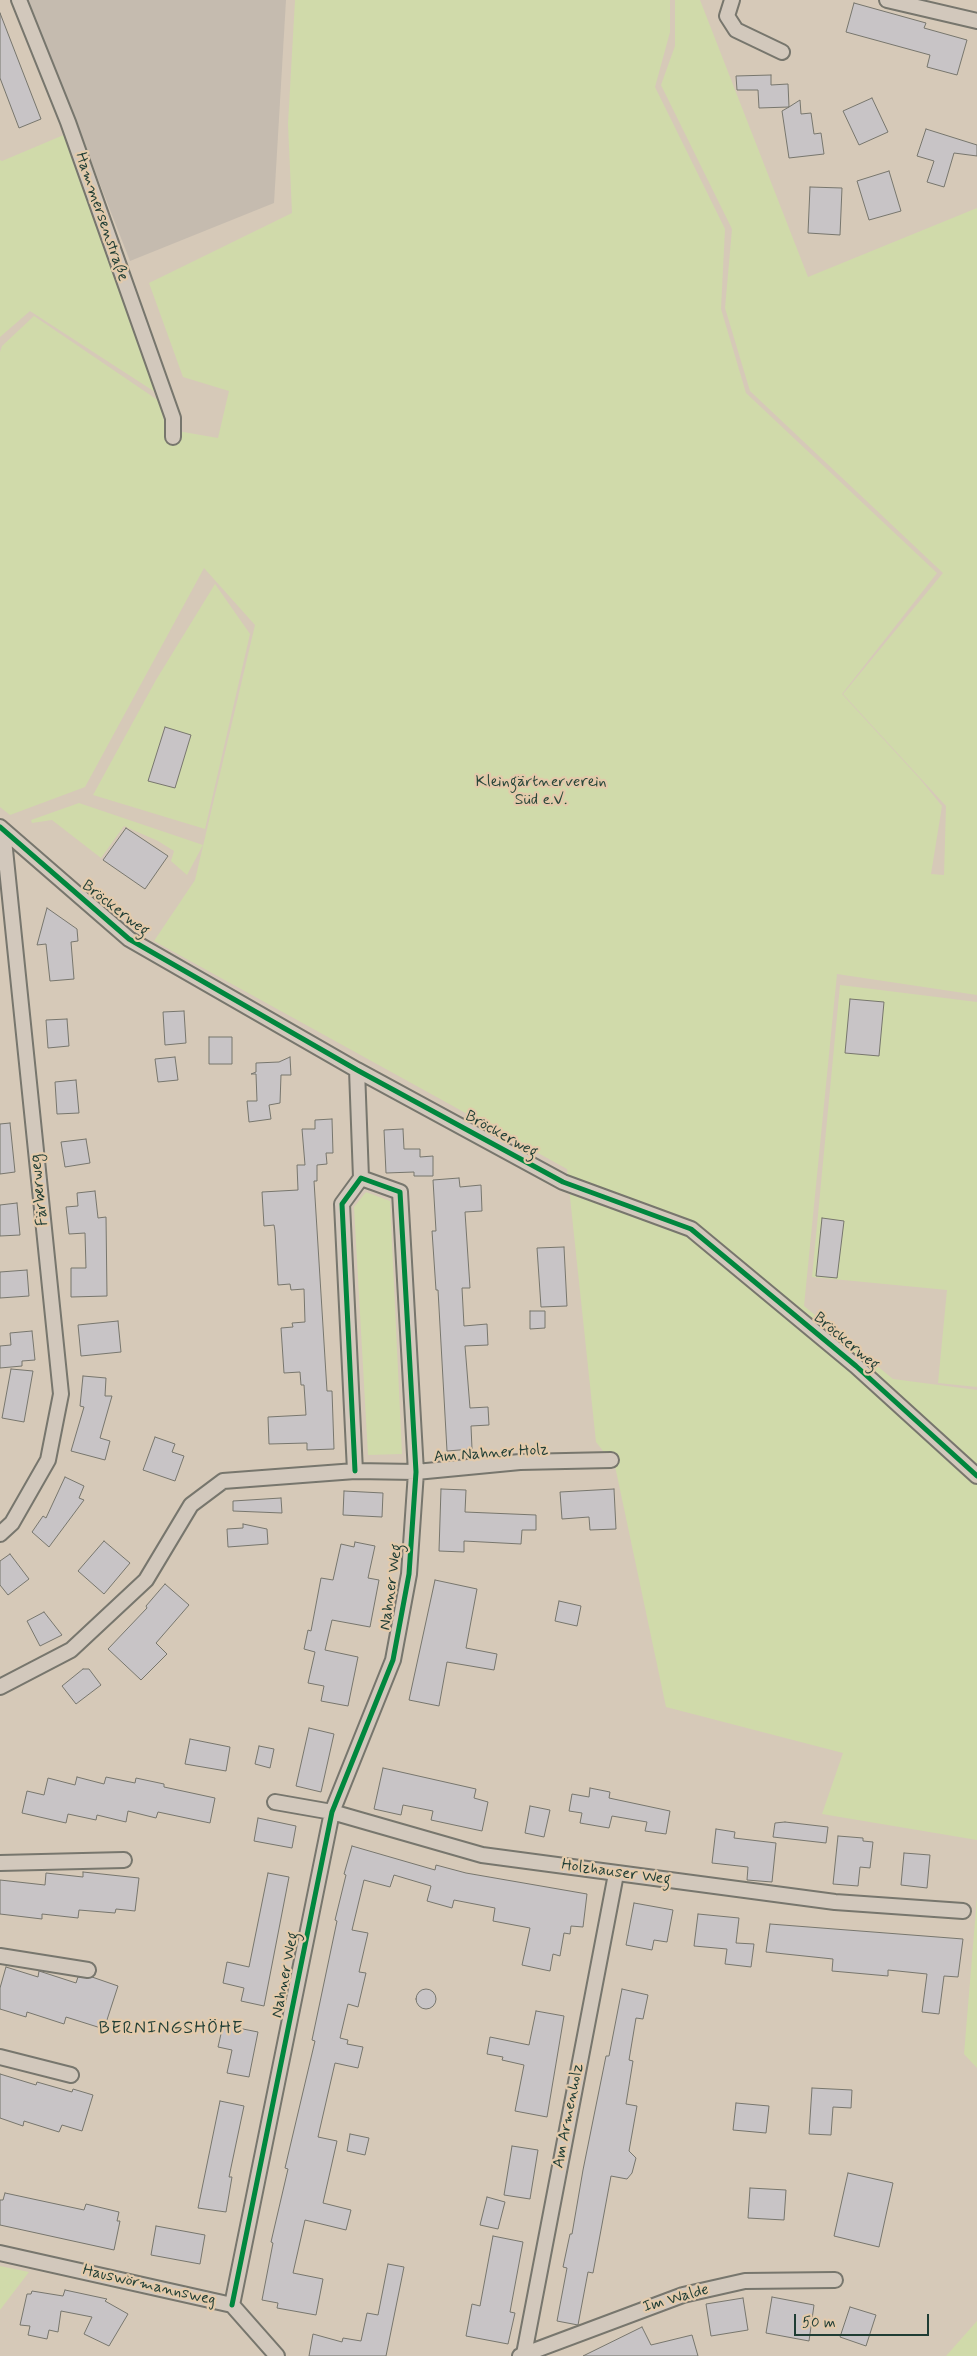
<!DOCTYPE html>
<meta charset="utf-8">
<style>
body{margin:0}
#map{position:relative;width:977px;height:2356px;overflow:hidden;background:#d6c9b8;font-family:Mynerve,sans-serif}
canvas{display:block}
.scale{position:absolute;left:794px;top:2314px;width:135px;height:22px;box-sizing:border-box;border:2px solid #1f3d34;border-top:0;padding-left:6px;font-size:15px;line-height:18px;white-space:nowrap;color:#1f3d34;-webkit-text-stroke:4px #e3caab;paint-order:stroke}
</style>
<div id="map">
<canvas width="977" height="2356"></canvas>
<div class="scale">50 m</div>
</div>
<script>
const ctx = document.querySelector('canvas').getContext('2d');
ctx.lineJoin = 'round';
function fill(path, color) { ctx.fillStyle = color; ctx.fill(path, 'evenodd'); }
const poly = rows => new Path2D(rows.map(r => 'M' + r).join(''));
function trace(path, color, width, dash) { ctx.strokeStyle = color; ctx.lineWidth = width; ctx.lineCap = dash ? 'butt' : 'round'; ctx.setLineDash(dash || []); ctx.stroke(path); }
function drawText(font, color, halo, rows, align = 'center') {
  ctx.font = font + ' Mynerve,sans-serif'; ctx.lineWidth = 4.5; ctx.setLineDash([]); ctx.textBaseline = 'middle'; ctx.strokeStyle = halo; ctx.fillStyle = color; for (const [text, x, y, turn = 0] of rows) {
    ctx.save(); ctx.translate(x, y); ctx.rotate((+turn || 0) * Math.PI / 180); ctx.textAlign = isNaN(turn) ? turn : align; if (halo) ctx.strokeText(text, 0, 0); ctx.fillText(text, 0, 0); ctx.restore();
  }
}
const built = poly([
 [28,0,286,0,274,203,130,261]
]);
const green = poly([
 [295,0,670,0,670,32,655,87,725,229,721,309,746,393,937,573,842,694,920,779,942,806,931,874,944,875,946,806,843,694,943,573,750,391,725,308,732,229,661,85,675,46,675,0,700,0,808,277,977,208,977,995,837,974,804,1306,893,1379,977,1390,977,1840,822,1814,843,1753,666,1707,615,1466,596,1442,567,1169,154,941,195,880,255,625,204,568,85,787,10,815,0,807,0,352,2,346,34,316,159,401,166,429,218,438,229,391,183,377,149,283,292,213,288,124],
 [66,134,155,392,30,311,0,337,0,160,2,161],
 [215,584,250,634,205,829,93,795,156,680],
 [164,727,191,735,175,788,149,781],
 [79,803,203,845,187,875,171,861,174,851,158,841,124,826,101,858,52,820,32,823,31,820],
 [840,985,977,1002,977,1387,938,1383,947,1290,812,1277],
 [366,1192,390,1201,402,1454,368,1455,354,1207],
 [977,1897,977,2068,964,2054],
 [0,2266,29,2272,0,2310],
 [977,2321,977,2356,946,2356]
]);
const building = poly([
 [854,3,926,23,924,28,967,40,957,75,927,67,930,55,846,32,854,3],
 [0,13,41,119,19,128,0,78,0,13],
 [771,75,771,85,788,84,789,107,800,100,801,114,811,113,814,134,821,133,824,154,789,158,782,111,789,107,759,108,758,90,737,90,736,76,771,75],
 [872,98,888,132,859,145,843,111,872,98],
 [926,129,977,145,977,156,954,153,944,187,927,182,934,161,917,156,926,129],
 [889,171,901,211,869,220,857,181,889,171],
 [810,187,842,188,840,235,808,233,810,187],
 [165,727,191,735,175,788,148,781,165,727],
 [126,828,168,856,145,889,103,860,126,828],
 [47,908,77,929,78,941,71,942,74,979,50,981,46,944,37,945,47,908],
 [850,999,884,1002,879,1056,845,1053,850,999],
 [184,1011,186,1043,165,1045,163,1012,184,1011],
 [67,1019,69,1046,48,1048,46,1020,67,1019],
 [209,1037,232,1037,232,1064,209,1064,209,1037],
 [175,1057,178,1080,158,1082,155,1059,175,1057],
 [290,1057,291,1075,281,1075,280,1103,269,1105,271,1119,249,1122,247,1101,257,1101,256,1074,251,1074,256,1072,256,1063,279,1062,290,1057],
 [76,1080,79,1113,57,1114,55,1082,76,1080],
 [332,1119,333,1153,326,1153,327,1164,317,1165,317,1181,314,1181,327,1391,332,1391,334,1449,307,1450,307,1443,269,1444,268,1417,306,1415,304,1385,301,1385,300,1372,284,1373,281,1328,293,1327,292,1323,305,1322,304,1289,291,1290,290,1284,278,1285,275,1231,274,1225,264,1226,262,1192,298,1190,297,1165,305,1165,302,1129,315,1129,315,1120,332,1119],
 [10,1123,15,1172,0,1174,0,1124,10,1123],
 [403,1129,404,1149,420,1149,420,1157,433,1156,433,1176,414,1176,414,1172,386,1173,384,1130,403,1129],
 [86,1139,90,1163,65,1167,61,1142,86,1139],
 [459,1178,460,1187,481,1185,482,1211,465,1212,470,1288,462,1288,464,1326,487,1324,488,1345,465,1346,470,1408,488,1407,489,1425,471,1426,472,1449,447,1451,438,1290,436,1290,432,1231,436,1231,433,1180,459,1178],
 [95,1191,98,1218,106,1217,107,1296,71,1297,71,1268,86,1268,85,1233,69,1234,66,1207,78,1206,77,1193,95,1191],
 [17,1203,20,1235,0,1236,0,1205,17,1203],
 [822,1218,844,1221,837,1278,816,1276,822,1218],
 [564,1247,567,1306,541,1307,537,1248,564,1247],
 [27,1270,29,1296,0,1298,0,1272,27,1270],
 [530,1311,545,1311,545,1328,530,1329,530,1311],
 [118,1321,121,1352,81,1356,78,1325,118,1321],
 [32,1331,35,1360,22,1361,22,1366,0,1368,0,1346,11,1345,10,1333,32,1331],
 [11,1369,33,1371,24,1422,2,1418,11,1369],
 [83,1376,106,1378,105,1396,112,1396,100,1438,110,1441,105,1460,71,1451,84,1407,80,1406,83,1376],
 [155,1437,175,1444,172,1452,184,1456,175,1481,143,1470,155,1437],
 [65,1477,84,1486,79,1498,84,1500,49,1547,32,1532,43,1516,46,1518,65,1477],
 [441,1489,466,1490,465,1512,536,1515,536,1530,522,1530,521,1544,464,1541,464,1552,439,1551,441,1489],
 [614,1489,616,1529,590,1530,589,1517,562,1519,560,1492,614,1489],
 [344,1491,383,1493,382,1517,343,1515,344,1491],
 [281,1498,282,1513,233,1511,233,1501,281,1498],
 [243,1524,267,1529,268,1544,228,1547,227,1529,243,1528,243,1524],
 [104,1541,130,1563,104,1594,78,1571,104,1541],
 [355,1542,375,1546,368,1578,379,1580,370,1627,332,1620,325,1650,358,1657,348,1706,321,1701,324,1686,308,1683,315,1652,304,1649,308,1630,311,1631,321,1578,333,1580,341,1544,354,1547,355,1542],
 [10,1554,29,1579,8,1595,0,1585,0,1561,10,1554],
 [435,1580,477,1589,466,1648,497,1654,494,1670,447,1662,439,1706,409,1700,435,1580],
 [165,1584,189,1605,156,1643,167,1654,141,1680,108,1649,147,1608,146,1606,165,1584],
 [559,1601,581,1606,577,1626,555,1621,559,1601],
 [44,1612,62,1635,40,1646,27,1621,44,1612],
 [83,1669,89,1669,101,1685,76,1704,62,1686,83,1669],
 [309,1728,334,1734,321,1792,296,1786,309,1728],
 [190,1739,230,1747,226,1771,185,1764,190,1739],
 [259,1746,274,1749,270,1768,255,1764,259,1746],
 [383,1768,476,1789,474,1798,488,1802,482,1831,431,1820,433,1811,403,1805,401,1815,374,1809,383,1768],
 [77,1777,104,1784,106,1777,135,1783,136,1778,164,1784,164,1787,215,1798,210,1823,158,1812,156,1818,128,1811,126,1822,97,1815,96,1820,68,1814,66,1823,22,1813,27,1791,44,1795,48,1778,75,1785,77,1777],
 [590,1788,610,1792,609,1798,670,1811,666,1834,645,1831,647,1822,612,1816,609,1828,580,1823,582,1813,569,1811,572,1794,589,1797,590,1788],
 [530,1806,550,1810,544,1837,525,1833,530,1806],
 [258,1818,296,1826,292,1848,254,1841,258,1818],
 [785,1822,828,1827,826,1843,773,1837,775,1823,785,1822],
 [716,1829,735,1832,734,1838,776,1843,772,1882,747,1880,748,1867,712,1863,716,1829],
 [838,1836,863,1838,863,1841,873,1842,870,1868,860,1867,858,1886,833,1884,838,1836],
 [352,1846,435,1870,436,1865,466,1873,587,1894,583,1927,571,1926,570,1934,564,1933,560,1956,553,1954,550,1971,522,1965,530,1928,493,1921,495,1908,454,1900,452,1908,427,1901,431,1886,394,1875,390,1887,364,1880,352,1930,368,1933,359,1972,366,1973,358,2007,348,2004,340,2038,348,2040,347,2044,363,2047,358,2068,335,2063,318,2137,337,2141,323,2203,351,2210,346,2230,305,2220,293,2273,323,2279,316,2315,277,2308,278,2303,262,2300,273,2243,271,2242,288,2169,285,2168,315,2041,312,2040,337,1921,335,1920,346,1875,344,1874,352,1846],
 [904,1853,930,1855,927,1888,901,1885,904,1853],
 [83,1872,139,1878,135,1911,116,1909,115,1913,79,1910,78,1918,42,1914,42,1919,0,1914,0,1880,45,1885,46,1873,83,1877,83,1872],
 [268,1873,289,1877,264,2006,241,2001,244,1988,223,1983,227,1962,249,1967,268,1873],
 [634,1903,673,1910,667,1942,654,1940,652,1950,626,1945,634,1903],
 [698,1914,739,1918,736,1943,754,1944,751,1967,725,1964,727,1949,694,1946,698,1914],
 [770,1924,963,1939,958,1977,944,1976,939,2014,922,2012,927,1974,888,1970,888,1976,832,1971,833,1959,766,1952,770,1924],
 [6,1967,38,1977,39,1971,76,1983,78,1977,92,1977,118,1986,104,2029,66,2017,64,2024,27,2012,26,2017,0,2009,0,1988,6,1967],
 [622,1989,648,1995,643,2019,636,2018,629,2060,633,2061,626,2104,637,2106,629,2151,636,2158,632,2173,627,2179,611,2176,593,2273,588,2272,578,2325,557,2321,567,2268,563,2267,570,2234,572,2234,583,2170,606,2056,609,2056,622,1989],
 '416 1999a10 10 0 1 1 20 0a10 10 0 1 1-20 0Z',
 [536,2011,564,2016,547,2117,515,2111,524,2065,502,2060,503,2057,487,2054,490,2037,529,2045,536,2011],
 [223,2025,258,2032,249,2077,227,2073,232,2050,218,2047,223,2025],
 [0,2074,36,2085,37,2082,72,2092,73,2089,93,2095,82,2131,62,2125,59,2132,24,2121,23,2126,0,2118,0,2074],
 [812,2088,852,2090,851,2108,833,2107,831,2135,809,2134,812,2088],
 [220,2101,244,2106,229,2177,232,2177,226,2212,198,2208,220,2101],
 [736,2103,769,2106,766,2133,733,2130,736,2103],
 [350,2134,369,2138,365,2155,347,2151,350,2134],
 [512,2146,538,2150,530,2199,504,2195,512,2146],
 [848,2173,893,2183,879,2247,834,2236,848,2173],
 [750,2188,786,2190,784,2220,748,2218,750,2188],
 [5,2193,84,2210,86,2204,119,2212,117,2221,120,2221,114,2250,0,2225,0,2200,3,2200,5,2193],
 [487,2197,505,2202,498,2229,480,2225,487,2197],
 [156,2226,205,2235,200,2264,151,2255,156,2226],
 [493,2236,523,2242,510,2312,515,2313,508,2344,466,2336,472,2304,480,2306,493,2236],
 [388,2264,404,2267,386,2356,309,2356,313,2334,342,2342,343,2338,361,2341,367,2313,378,2315,388,2264],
 [65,2290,107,2299,105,2301,128,2314,109,2346,84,2334,92,2317,61,2311,58,2332,49,2330,47,2339,28,2335,30,2326,20,2325,27,2294,31,2294,32,2291,63,2296,65,2290],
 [772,2297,814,2305,809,2341,766,2333,772,2297],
 [743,2298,748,2330,711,2336,706,2304,743,2298],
 [850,2307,876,2315,866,2346,840,2337,850,2307],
 [642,2327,651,2345,692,2335,698,2356,583,2356,642,2327]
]);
const minor = poly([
 [19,0,68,122,173,418,173,437],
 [732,0,727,16,736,30,782,52],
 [887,0,977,21],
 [0,827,129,939,357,1070,563,1182,691,1229,856,1366,977,1476],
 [357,1070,361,1178],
 [0,1534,12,1523,48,1460,61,1394,3,830],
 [0,1687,71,1650,146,1580,191,1505,223,1481,355,1471,416,1472,520,1462,611,1460],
 [275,1802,332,1812,482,1855,835,1902,963,1911],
 [0,1863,124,1860],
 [0,1956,88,1970],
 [0,2057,71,2075],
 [0,2253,232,2305,277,2356],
 [232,2305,332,1812,393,1660,409,1574,416,1472,400,1192,361,1178,342,1204,355,1471],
 [524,2354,616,1874],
 [520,2356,683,2295,745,2281,835,2280]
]);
const cycleway = poly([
 [0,827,129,939,357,1070,563,1182,691,1229,856,1366,977,1476],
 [232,2305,332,1812,393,1660,409,1574,416,1472,400,1192,361,1178,342,1204,355,1471]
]);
const streetNames = [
 ["Hammersenstraße",101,217,71],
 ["Bröckerweg",115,909,38],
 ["Bröckerweg",501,1135,29],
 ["Färberweg",40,1190,-96],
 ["Bröckerweg",846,1342,40],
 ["Am Nahner Holz",491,1454,-4],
 ["Nahner Weg",392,1587,-82],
 ["Holzhauser Weg",616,1873,8],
 ["Nahner Weg",286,1975,-79],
 ["Am Armenholz",569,2116,-79],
 ["Hauswörmannsweg",149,2286,13],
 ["Im Walde",676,2299,-16]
];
const parkNames = [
 ["Kleingärtnerverein",541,783],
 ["Süd e.V.",541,801]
];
const neighbourhoodNames = [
 ["BERNINGSHÖHE",171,2029]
];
fill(built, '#c5bbaf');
fill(green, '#d0daaa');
fill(building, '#c8c4c6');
trace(building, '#77766d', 1);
trace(minor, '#77766d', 18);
trace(minor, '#d2c8bc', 14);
trace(cycleway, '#00873e', 5);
drawText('16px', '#1f3d34', '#e3caab', streetNames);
drawText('16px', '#284639', '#e3caab', parkNames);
ctx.letterSpacing = '1px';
drawText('18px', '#1f3d34', '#e3caab', neighbourhoodNames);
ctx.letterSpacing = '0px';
</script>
